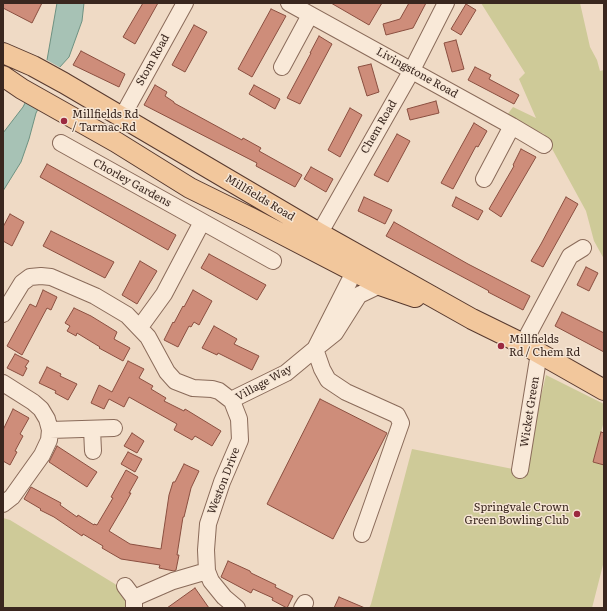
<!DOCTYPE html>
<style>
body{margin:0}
#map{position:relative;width:607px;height:611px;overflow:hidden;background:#efdac5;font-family:Literata,serif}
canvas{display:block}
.frame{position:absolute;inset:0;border:4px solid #3a271f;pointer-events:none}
</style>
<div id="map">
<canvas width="607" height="611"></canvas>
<div class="frame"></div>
</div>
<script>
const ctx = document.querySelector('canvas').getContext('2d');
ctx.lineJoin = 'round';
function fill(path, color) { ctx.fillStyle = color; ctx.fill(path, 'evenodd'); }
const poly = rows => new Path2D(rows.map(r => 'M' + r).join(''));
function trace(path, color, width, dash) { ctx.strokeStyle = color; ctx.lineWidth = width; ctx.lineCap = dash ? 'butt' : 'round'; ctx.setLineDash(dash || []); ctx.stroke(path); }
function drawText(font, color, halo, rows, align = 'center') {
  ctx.font = font + ' Literata,serif'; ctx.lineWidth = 3; ctx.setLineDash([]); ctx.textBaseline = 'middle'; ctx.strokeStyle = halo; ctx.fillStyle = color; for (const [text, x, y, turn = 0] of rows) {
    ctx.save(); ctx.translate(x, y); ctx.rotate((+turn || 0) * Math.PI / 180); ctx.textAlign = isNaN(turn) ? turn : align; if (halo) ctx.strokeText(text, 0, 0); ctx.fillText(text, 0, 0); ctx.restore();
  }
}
const green = poly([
 [481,3,580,3,590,47,597,60,600,71,604,70,604,259,594,241,586,211,544,134,521,124,507,115,513,107,536,118,519,79,525,73],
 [546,375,604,404,604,421,593,462,604,465,604,561,592,608,369,608,371,604,412,449,523,471],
 [3,518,10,520,115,584,126,596,129,608,3,608]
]);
const water = poly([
 [57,3,84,3,82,21,69,57,59,68,36,113,29,139,21,162,3,191,3,133,23,107,47,60,57,3]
]);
const pier = poly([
 [45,59,61,68,41,108,25,98]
]);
const building = poly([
 [3,3,42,3,32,23,3,8,3,3],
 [143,3,158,3,135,44,123,37,143,3],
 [331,3,382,3,369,25,331,3],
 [409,3,426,3,413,28,386,35,383,24,400,19,409,3],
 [466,4,476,10,461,35,451,29,466,4],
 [271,9,286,16,252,77,238,69,271,9],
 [194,25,207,32,185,72,172,65,194,25],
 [319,36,332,44,300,104,287,98,311,53,310,53,319,36],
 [456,40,464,69,452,72,444,43,456,40],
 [81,51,125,74,119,87,73,65,81,51],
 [371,64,379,92,367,96,358,67,371,64],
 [475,67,491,75,489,79,519,95,514,104,468,80,475,67],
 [155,85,167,92,165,96,174,102,174,103,242,140,243,138,261,148,259,151,302,175,295,187,256,166,257,163,144,105,155,85],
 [254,85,280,99,275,109,249,94,254,85],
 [436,101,439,113,410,120,407,109,436,101],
 [350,108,362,115,340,157,328,150,350,108],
 [474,123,487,131,478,147,476,146,453,189,441,183,474,123],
 [397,134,410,141,388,182,374,175,397,134],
 [521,149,536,157,501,217,489,209,514,166,513,165,521,149],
 [47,164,176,235,168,250,40,177,47,164],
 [311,167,333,179,326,192,304,179,311,167],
 [364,197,392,210,385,224,358,211,364,197],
 [456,197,483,211,478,220,452,206,456,197],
 [566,197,578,204,543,267,531,261,541,244,566,197],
 [10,214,24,222,12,246,3,241,3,227,10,214],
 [394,222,468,264,530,296,523,310,488,292,489,291,386,236,394,222],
 [51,231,114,262,105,278,43,246,51,231],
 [209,254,266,285,257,300,201,268,209,254],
 [140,261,157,271,137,304,122,295,140,261],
 [586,267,598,273,589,291,577,285,586,267],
 [43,290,57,297,51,310,47,308,22,355,7,346,30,304,36,307,43,290],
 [193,290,212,301,199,325,194,322,191,327,189,326,178,347,164,340,173,322,174,323,183,306,184,307,193,290],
 [74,308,91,316,117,332,114,339,130,348,123,361,99,348,100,347,77,333,76,336,67,331,70,326,65,323,74,308],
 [562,312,604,333,604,352,555,326,562,312],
 [214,326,237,339,234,344,259,356,252,370,218,353,217,355,202,348,214,326],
 [15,354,29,361,25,367,27,368,23,376,7,368,15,354],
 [128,361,144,369,139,378,153,386,151,389,166,398,164,401,184,411,185,409,221,431,212,446,195,436,192,440,174,430,177,424,129,397,124,407,109,399,104,409,91,403,99,385,112,392,128,361],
 [47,367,61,374,60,376,77,384,68,400,55,393,56,391,39,383,47,367],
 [320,399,387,433,333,539,267,504,320,399],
 [13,409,29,418,20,434,23,436,15,451,17,452,10,465,3,461,3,430,13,409],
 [601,432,604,433,604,465,593,462,601,432],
 [132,433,144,441,137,453,124,446,132,433],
 [57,446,97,472,87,487,49,462,57,446],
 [128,452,142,459,135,472,121,464,128,452],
 [184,464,199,471,191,488,184,517,183,517,177,555,179,555,176,570,174,571,159,568,160,565,121,559,102,548,103,546,83,534,82,536,54,517,40,510,41,509,24,499,31,487,61,503,60,505,77,517,78,515,94,525,94,524,97,525,113,498,111,497,126,470,138,477,129,493,131,493,125,504,109,531,130,544,161,549,169,495,173,482,175,482,184,464],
 [228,561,250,571,251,573,276,585,275,587,293,596,287,608,272,600,273,598,253,589,251,593,221,577,228,561],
 [195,588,209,608,167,608,195,588],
 [339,597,365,608,334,608,339,597]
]);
const minor = poly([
 [289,3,512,126,544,145],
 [282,67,310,15],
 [122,117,185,3],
 [61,143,273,261],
 [484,179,512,126],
 [314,243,412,70,446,3],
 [354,272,315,349,335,333,359,295,380,285],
 [3,314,22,283,30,277,41,276,51,277,95,296,127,315,148,337,167,372,175,381,193,388,212,389,219,391,232,401,239,419,240,440,222,482,208,524,206,550,207,571,211,581,224,597,237,608],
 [140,327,164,294,202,222],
 [523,344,570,256,583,248],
 [3,383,33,402,41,409,47,419,50,430,49,440,42,455,12,497,3,504],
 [232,401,233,399,286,373,315,349,322,369,328,380,346,392,397,415,401,423,362,534],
 [92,429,93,451],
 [50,430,114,428],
 [520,470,539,353],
 [125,586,134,598,134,608],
 [134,598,173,581,207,571],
 [302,608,305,603]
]);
const major = poly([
 [3,53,33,66,64,83,319,233,472,319,523,344,604,390],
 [3,76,22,89,116,142,190,188,251,218,380,285,415,297]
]);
const markers = [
 [64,121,4,"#9b2940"],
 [501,346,4,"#9b2940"],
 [577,514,4,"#9b2940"]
];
const streetNames = [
 ["Stom Road",153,60,-61],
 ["Livingstone Road",417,73,29],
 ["Chem Road",379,127,-60],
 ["Chorley Gardens",132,183,29],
 ["Millfields Road",260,198,31],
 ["Village Way",264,383,-29],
 ["Wicket Green",530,412,-81],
 ["Weston Drive",224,481,-69]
];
const poiNames = [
 ["Millfields Rd",72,115],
 ["/ Tarmac Rd",72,128],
 ["Millfields",509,340],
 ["Rd / Chem Rd",509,353],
 ["Springvale Crown",569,508,"right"],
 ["Green Bowling Club",569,521,"right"]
];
fill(green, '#ceca98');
fill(water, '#a7c2b5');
trace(water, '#6d9181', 1);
fill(pier, '#efdac5');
fill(building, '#ce8d7a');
trace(building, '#8a4f40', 1);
trace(minor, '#8a6b5a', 18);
trace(major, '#583a2f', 22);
trace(minor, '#f9e9d8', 16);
trace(major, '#f2c79c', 20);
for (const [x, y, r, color] of markers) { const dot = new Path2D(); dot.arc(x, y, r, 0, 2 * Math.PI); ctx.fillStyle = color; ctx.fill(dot); trace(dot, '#f6e6d5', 1.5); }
drawText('11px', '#3a271f', '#f6e6d5', streetNames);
drawText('11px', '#3a271f', '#f6e6d5', poiNames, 'left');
</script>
